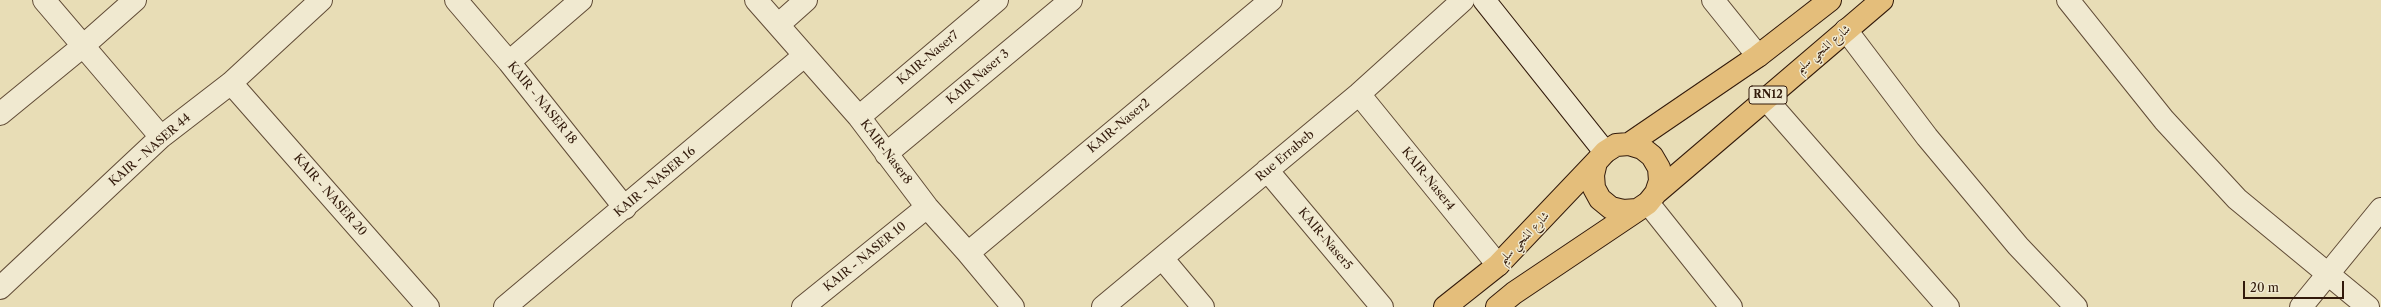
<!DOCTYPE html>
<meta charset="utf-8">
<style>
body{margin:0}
#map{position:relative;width:2381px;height:307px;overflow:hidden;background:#e8ddb6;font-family:"Libre Caslon Text",serif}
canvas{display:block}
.scale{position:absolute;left:2243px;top:281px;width:101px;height:18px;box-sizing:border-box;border:2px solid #321a0b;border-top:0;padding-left:5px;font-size:12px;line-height:14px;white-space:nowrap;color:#321a0b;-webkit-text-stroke:3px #f0e9d0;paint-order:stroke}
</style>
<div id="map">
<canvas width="2381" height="307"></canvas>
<div class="scale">20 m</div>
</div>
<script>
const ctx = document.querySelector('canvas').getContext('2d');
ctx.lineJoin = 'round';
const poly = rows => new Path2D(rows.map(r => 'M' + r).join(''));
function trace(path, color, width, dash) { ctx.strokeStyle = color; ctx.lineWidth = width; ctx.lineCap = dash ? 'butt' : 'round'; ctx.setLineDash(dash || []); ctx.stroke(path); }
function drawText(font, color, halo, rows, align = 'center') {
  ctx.font = font + ' "Libre Caslon Text",Amiri,serif'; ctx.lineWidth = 3; ctx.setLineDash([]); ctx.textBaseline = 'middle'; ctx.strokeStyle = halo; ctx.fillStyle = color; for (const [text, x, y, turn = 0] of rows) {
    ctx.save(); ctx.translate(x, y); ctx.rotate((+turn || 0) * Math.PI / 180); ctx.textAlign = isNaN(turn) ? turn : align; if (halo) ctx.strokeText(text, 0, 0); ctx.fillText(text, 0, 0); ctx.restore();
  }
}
const street = poly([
 [44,0,161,137],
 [456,0,509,62,625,208],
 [756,0,859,117,927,207,968,253,1013,307],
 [1713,0,1758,56],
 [2068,0,2164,120,2237,199,2368,307],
 [778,25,806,0],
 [1846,30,1927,137,2018,246,2076,307],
 [509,62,581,0],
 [231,83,428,307],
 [1359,94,1498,265],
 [1765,98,1948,307],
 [0,114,83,46,135,0],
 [859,117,997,0],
 [886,154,1071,0],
 [1267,170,1382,307],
 [1648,203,1731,307],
 [968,253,1271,0],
 [1162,258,1203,307],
 [0,288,161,137,231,83,321,0],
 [505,307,804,56],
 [803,307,927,207],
 [1103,307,1359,94,1463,0],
 [2301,307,2381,209]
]);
const secondary = poly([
 [1484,0,1605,152]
]);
const primary = poly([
 [1629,144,1758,56,1830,0],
 [1656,193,1882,0],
 [1445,307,1498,265,1596,162],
 [1497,307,1514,293,1648,203,1656,193,1660,181,1659,168,1652,156,1642,148,1629,144,1616,145,1605,152,1596,162,1593,175,1594,188,1600,199,1611,208,1623,211,1637,210]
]);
const shields = [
 [1768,95,38]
];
const shieldNames = [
 ["RN12",1768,95]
];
const streetNames = [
 ["شارع المنجي سليم",1823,49,-40],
 ["KAIR-Naser7",928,58,-40],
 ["KAIR Naser 3",978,77,-40],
 ["KAIR - NASER 18",542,103,51],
 ["KAIR-Naser2",1119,126,-40],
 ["KAIR - NASER 44",150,150,-41],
 ["KAIR-Naser8",886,152,53],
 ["Rue Errabeb",1285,156,-40],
 ["KAIR-Naser4",1428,179,51],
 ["KAIR - NASER 16",655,182,-40],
 ["KAIR - NASER 20",330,195,49],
 ["شارع المنجي سليم",1524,238,-46],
 ["KAIR-Naser5",1325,239,50],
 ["KAIR - NASER 10",865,257,-39]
];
trace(street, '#604b36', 24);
trace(secondary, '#321a0b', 24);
trace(primary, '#321a0b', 24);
trace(street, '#f0e9d0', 22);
trace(secondary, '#f0e9d0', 22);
trace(primary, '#e4be7b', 22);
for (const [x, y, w] of shields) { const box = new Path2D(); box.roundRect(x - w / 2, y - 9, w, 18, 3); ctx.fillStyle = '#f0e9d0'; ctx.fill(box); trace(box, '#321a0b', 1); }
drawText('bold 11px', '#321a0b', null, shieldNames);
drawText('12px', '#321a0b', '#f0e9d0', streetNames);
</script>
